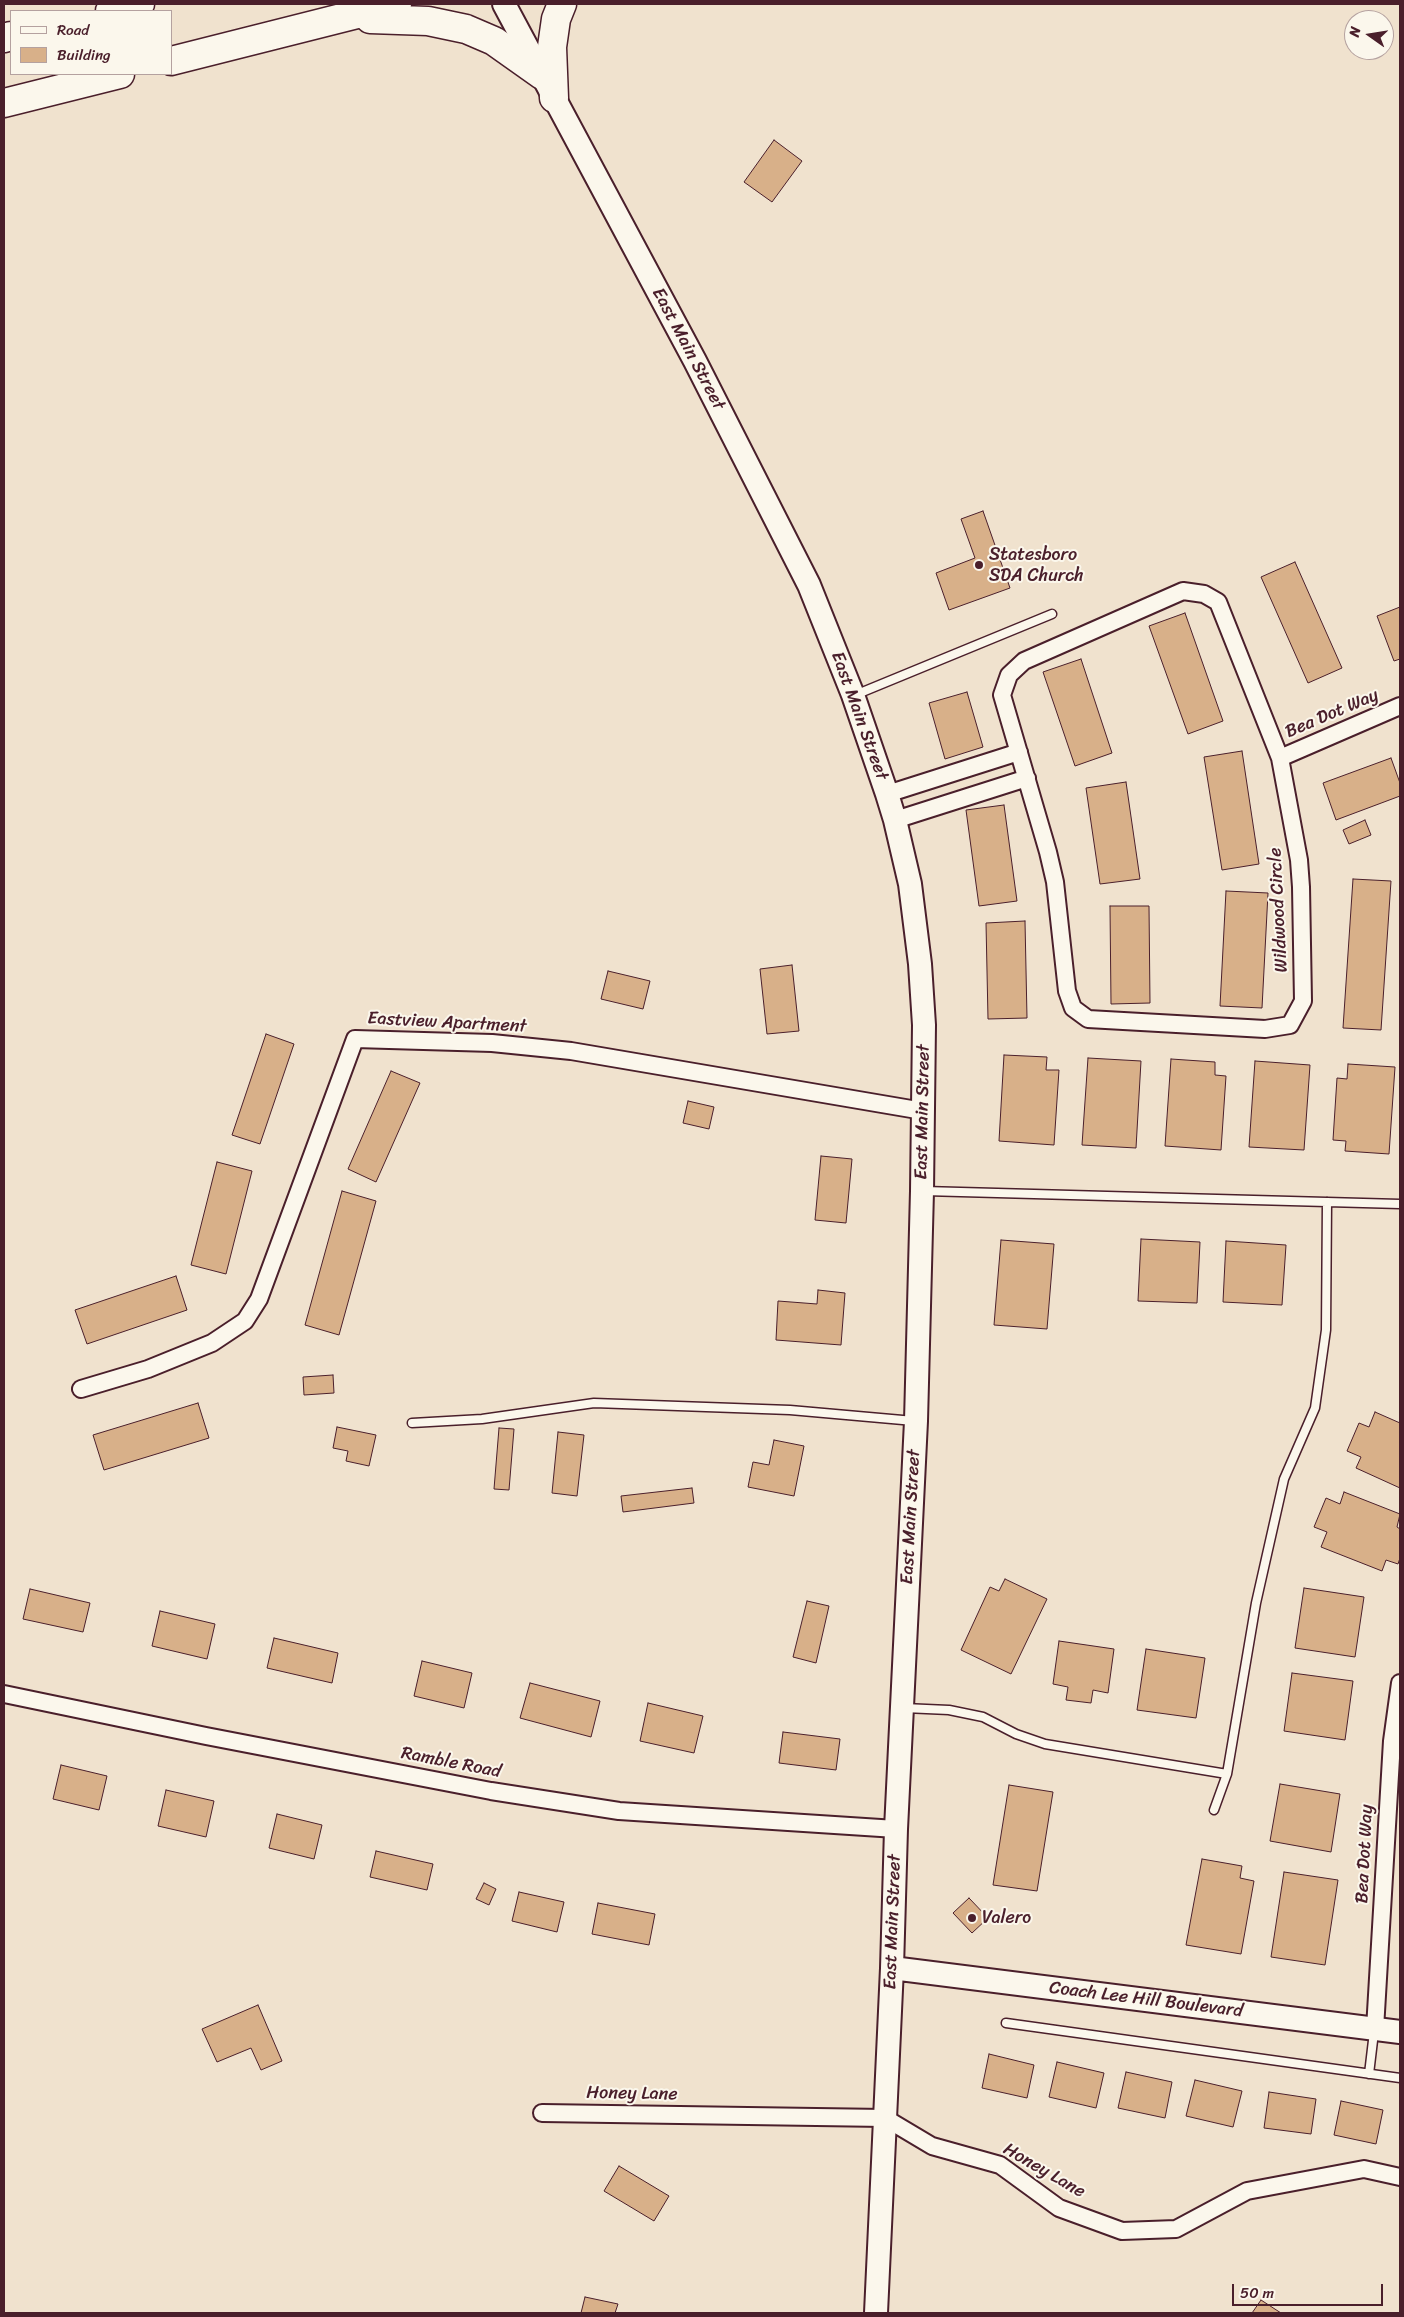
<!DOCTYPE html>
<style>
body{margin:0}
#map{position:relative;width:1404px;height:2317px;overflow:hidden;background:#f0e2ce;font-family:Sriracha,sans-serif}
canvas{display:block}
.frame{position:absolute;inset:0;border:5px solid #4a1f2b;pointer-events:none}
.legend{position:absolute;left:10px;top:10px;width:162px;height:65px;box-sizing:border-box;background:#fbf7ec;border:1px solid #b4a19f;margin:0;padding:6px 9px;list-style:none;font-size:15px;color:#4a1f2b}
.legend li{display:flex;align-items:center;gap:10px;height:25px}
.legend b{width:25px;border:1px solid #b4a19f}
.north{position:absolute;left:1344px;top:10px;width:50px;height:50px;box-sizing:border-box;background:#fbf7ec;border:1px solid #b4a19f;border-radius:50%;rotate:283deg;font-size:14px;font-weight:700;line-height:20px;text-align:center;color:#4a1f2b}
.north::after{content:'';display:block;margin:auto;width:18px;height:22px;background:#4a1f2b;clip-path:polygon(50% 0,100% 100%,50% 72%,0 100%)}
.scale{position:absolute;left:1232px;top:2284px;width:151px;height:22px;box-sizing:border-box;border:2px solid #4a1f2b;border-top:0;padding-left:6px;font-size:15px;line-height:18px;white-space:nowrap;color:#4a1f2b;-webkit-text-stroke:4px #fbf7ec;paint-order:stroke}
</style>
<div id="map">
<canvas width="1404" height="2317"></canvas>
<div class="frame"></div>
<ul class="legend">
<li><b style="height:6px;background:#fbf7ec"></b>Road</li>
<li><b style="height:14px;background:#d8b089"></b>Building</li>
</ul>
<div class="north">N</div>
<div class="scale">50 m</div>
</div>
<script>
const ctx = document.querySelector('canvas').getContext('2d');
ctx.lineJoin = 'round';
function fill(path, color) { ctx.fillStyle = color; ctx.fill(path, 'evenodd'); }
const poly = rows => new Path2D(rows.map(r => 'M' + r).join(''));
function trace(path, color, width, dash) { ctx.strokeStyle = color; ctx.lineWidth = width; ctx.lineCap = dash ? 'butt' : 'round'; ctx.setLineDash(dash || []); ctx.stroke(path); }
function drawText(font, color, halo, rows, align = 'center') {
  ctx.font = font + ' Sriracha,sans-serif'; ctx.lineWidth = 4; ctx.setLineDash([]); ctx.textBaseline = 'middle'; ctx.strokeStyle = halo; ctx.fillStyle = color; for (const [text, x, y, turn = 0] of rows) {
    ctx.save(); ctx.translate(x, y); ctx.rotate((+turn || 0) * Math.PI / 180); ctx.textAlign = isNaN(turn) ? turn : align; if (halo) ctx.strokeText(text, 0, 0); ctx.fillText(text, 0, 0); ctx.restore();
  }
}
const building = poly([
 [774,140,802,161,772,202,744,182,774,140],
 [983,511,1010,588,949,610,936,573,975,558,961,519,983,511],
 [1295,562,1342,668,1308,683,1261,577,1295,562],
 [1400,607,1400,659,1394,661,1377,616,1400,607],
 [1185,613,1223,721,1188,734,1149,626,1185,613],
 [1081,659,1112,753,1075,766,1043,672,1081,659],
 [967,692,983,747,945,759,929,703,967,692],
 [1242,751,1259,864,1222,870,1204,757,1242,751],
 [1391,758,1400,783,1400,796,1336,820,1323,783,1391,758],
 [1126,782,1140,879,1100,884,1086,788,1126,782],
 [1004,805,1017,901,979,906,966,810,1004,805],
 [1365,820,1371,835,1349,844,1343,830,1365,820],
 [1353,879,1391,881,1381,1030,1343,1028,1353,879],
 [1226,891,1268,893,1262,1008,1220,1006,1226,891],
 [1110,906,1149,906,1150,1003,1111,1004,1110,906],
 [1025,921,1027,1018,988,1019,986,923,1025,921],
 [792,965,799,1031,767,1034,760,969,792,965],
 [608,971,650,981,643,1009,601,999,608,971],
 [266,1034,294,1044,260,1144,232,1135,266,1034],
 [1004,1055,1047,1057,1046,1070,1059,1070,1054,1145,999,1141,1004,1055],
 [1088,1058,1141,1061,1136,1148,1082,1145,1088,1058],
 [1171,1059,1215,1062,1215,1075,1226,1076,1221,1150,1165,1146,1171,1059],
 [1255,1061,1310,1065,1304,1150,1249,1147,1255,1061],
 [1348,1064,1395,1067,1389,1154,1345,1151,1346,1141,1333,1140,1337,1078,1347,1079,1348,1064],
 [391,1071,420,1083,376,1182,348,1169,391,1071],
 [688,1101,714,1107,709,1129,683,1123,688,1101],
 [821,1156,852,1159,846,1223,815,1220,821,1156],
 [217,1162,252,1171,226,1274,191,1265,217,1162],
 [342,1191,376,1201,339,1335,305,1325,342,1191],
 [1141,1239,1200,1242,1197,1303,1138,1301,1141,1239],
 [1001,1240,1054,1244,1047,1329,994,1325,1001,1240],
 [1226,1241,1286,1245,1282,1305,1223,1302,1226,1241],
 [176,1276,187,1310,87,1344,75,1310,176,1276],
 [818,1290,845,1293,841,1345,776,1340,778,1301,817,1304,818,1290],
 [333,1375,334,1393,304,1395,303,1377,333,1375],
 [198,1403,209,1438,104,1470,93,1435,198,1403],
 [1375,1412,1400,1423,1400,1488,1356,1468,1361,1457,1347,1451,1359,1423,1369,1427,1375,1412],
 [337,1427,376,1435,369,1466,346,1461,348,1451,333,1448,337,1427],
 [499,1428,514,1429,509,1490,494,1489,499,1428],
 [558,1432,584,1435,577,1496,552,1493,558,1432],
 [774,1440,804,1446,794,1496,748,1487,753,1462,769,1465,774,1440],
 [692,1488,694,1503,623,1512,621,1496,692,1488],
 [1344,1492,1400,1514,1397,1527,1400,1529,1400,1558,1398,1564,1386,1560,1382,1571,1321,1547,1327,1532,1314,1527,1326,1498,1340,1504,1344,1492],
 [1005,1579,1047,1599,1011,1674,961,1650,990,1587,999,1591,1005,1579],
 [1304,1588,1364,1597,1355,1657,1295,1648,1304,1588],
 [30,1589,90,1603,83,1632,23,1619,30,1589],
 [807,1601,829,1606,816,1663,793,1657,807,1601],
 [160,1611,215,1624,207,1659,152,1646,160,1611],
 [274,1638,338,1653,332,1683,267,1668,274,1638],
 [1059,1641,1114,1649,1108,1693,1093,1690,1091,1703,1066,1700,1068,1687,1053,1684,1059,1641],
 [1146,1649,1205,1658,1196,1718,1137,1710,1146,1649],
 [422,1661,472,1673,464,1708,414,1696,422,1661],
 [1292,1673,1353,1681,1345,1740,1284,1731,1292,1673],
 [530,1683,600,1701,591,1737,520,1718,530,1683],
 [648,1703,703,1716,694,1753,640,1741,648,1703],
 [783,1732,840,1739,836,1770,779,1763,783,1732],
 [61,1765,107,1776,99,1810,53,1799,61,1765],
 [1280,1784,1340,1794,1331,1852,1270,1841,1280,1784],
 [1009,1785,1053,1792,1037,1891,993,1885,1009,1785],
 [166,1790,214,1801,206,1837,158,1826,166,1790],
 [277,1814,322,1825,314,1859,269,1848,277,1814],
 [376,1851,433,1864,427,1890,370,1877,376,1851],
 [1202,1859,1242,1866,1240,1878,1254,1881,1241,1954,1186,1945,1202,1859],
 [1284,1872,1338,1880,1325,1965,1271,1957,1284,1872],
 [484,1883,496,1889,489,1905,476,1899,484,1883],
 [519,1892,564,1902,557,1932,512,1921,519,1892],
 [969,1898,988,1918,972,1933,953,1913,969,1898],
 [598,1903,655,1914,649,1945,592,1934,598,1903],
 [258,2005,282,2061,261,2070,251,2048,217,2062,202,2029,258,2005],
 [989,2054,1034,2065,1027,2098,982,2088,989,2054],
 [1057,2062,1104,2073,1096,2108,1049,2097,1057,2062],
 [1126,2072,1172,2082,1165,2118,1118,2108,1126,2072],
 [1195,2080,1242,2091,1233,2127,1186,2116,1195,2080],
 [1269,2092,1316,2099,1311,2134,1264,2128,1269,2092],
 [1341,2101,1383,2110,1376,2144,1334,2135,1341,2101],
 [619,2166,669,2196,654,2221,604,2191,619,2166],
 [585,2297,618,2304,615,2313,581,2313,585,2297],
 [1261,2300,1281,2313,1252,2313,1261,2300]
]);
const lane = poly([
 [855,695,1052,614],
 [924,1191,1400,1204],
 [412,1423,482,1419,594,1403,790,1410,914,1421],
 [904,1708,949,1710,983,1717,1016,1734,1045,1744,1227,1774],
 [1214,1810,1227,1774,1256,1603,1284,1479,1315,1408,1326,1330,1327,1202],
 [1006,2023,1400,2078],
 [1369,2074,1374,2032]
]);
const street = poly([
 [1183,591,1204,594,1218,602,1280,758,1299,860,1301,887,1303,1001,1290,1025,1265,1029,1088,1019,1073,1008,1067,991,1055,882,1048,852,1002,695,1009,675,1024,661,1183,591],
 [1280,758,1400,706],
 [887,794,1019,752],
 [895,820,1027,778],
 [81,1389,148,1369,212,1343,245,1321,259,1299,355,1039,492,1043,571,1051,923,1111],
 [4,1694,206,1736,491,1791,619,1811,896,1829],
 [1375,2029,1392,1741,1400,1683],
 [542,2113,885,2118,932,2146,1000,2165,1059,2208,1122,2231,1176,2229,1247,2191,1364,2169,1400,2177]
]);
const secondary = poly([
 [504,4,695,361,809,585,853,695,887,794,895,820,910,884,920,964,924,1025,922,1191,916,1421,896,1829,892,1968,876,2313],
 [892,1968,1400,2032]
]);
const highway = poly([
 [110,11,140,4],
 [370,19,428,21,466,29,494,41,542,75],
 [4,38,11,36],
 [171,61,397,4],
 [554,98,552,47,556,19,562,4],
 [4,103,120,74]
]);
const markers = [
 [979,565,5,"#4a1f2b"],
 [972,1918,5,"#4a1f2b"]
];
const streetNames = [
 ["East Main Street",688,349,62],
 ["Bea Dot Way",1332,714,-23],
 ["East Main Street",859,716,70],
 ["Wildwood Circle",1279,910,-93],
 ["Eastview Apartment",447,1023,3],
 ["East Main Street",923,1112,-89],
 ["East Main Street",911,1517,-87],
 ["Ramble Road",451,1763,11],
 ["Bea Dot Way",1365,1854,-87],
 ["East Main Street",893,1922,-88],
 ["Coach Lee Hill Boulevard",1146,2000,7],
 ["Honey Lane",632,2094,1],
 ["Honey Lane",1044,2171,30]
];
const poiNames = [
 ["Statesboro",989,555],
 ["SDA Church",989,576],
 ["Valero",982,1918]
];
fill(building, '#d8b089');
trace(building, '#4a1f2b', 1);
trace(lane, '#4a1f2b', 11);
trace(street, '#4a1f2b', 20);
trace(secondary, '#4a1f2b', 26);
trace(highway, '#4a1f2b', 31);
trace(lane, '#fbf7ec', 8);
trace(street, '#fbf7ec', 16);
trace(secondary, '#fbf7ec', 22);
trace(highway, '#fbf7ec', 28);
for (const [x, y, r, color] of markers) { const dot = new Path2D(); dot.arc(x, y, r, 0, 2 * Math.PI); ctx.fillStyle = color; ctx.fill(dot); trace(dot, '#fbf7ec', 2); }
drawText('18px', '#4a1f2b', '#fbf7ec', streetNames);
drawText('18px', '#4a1f2b', '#fbf7ec', poiNames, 'left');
</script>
